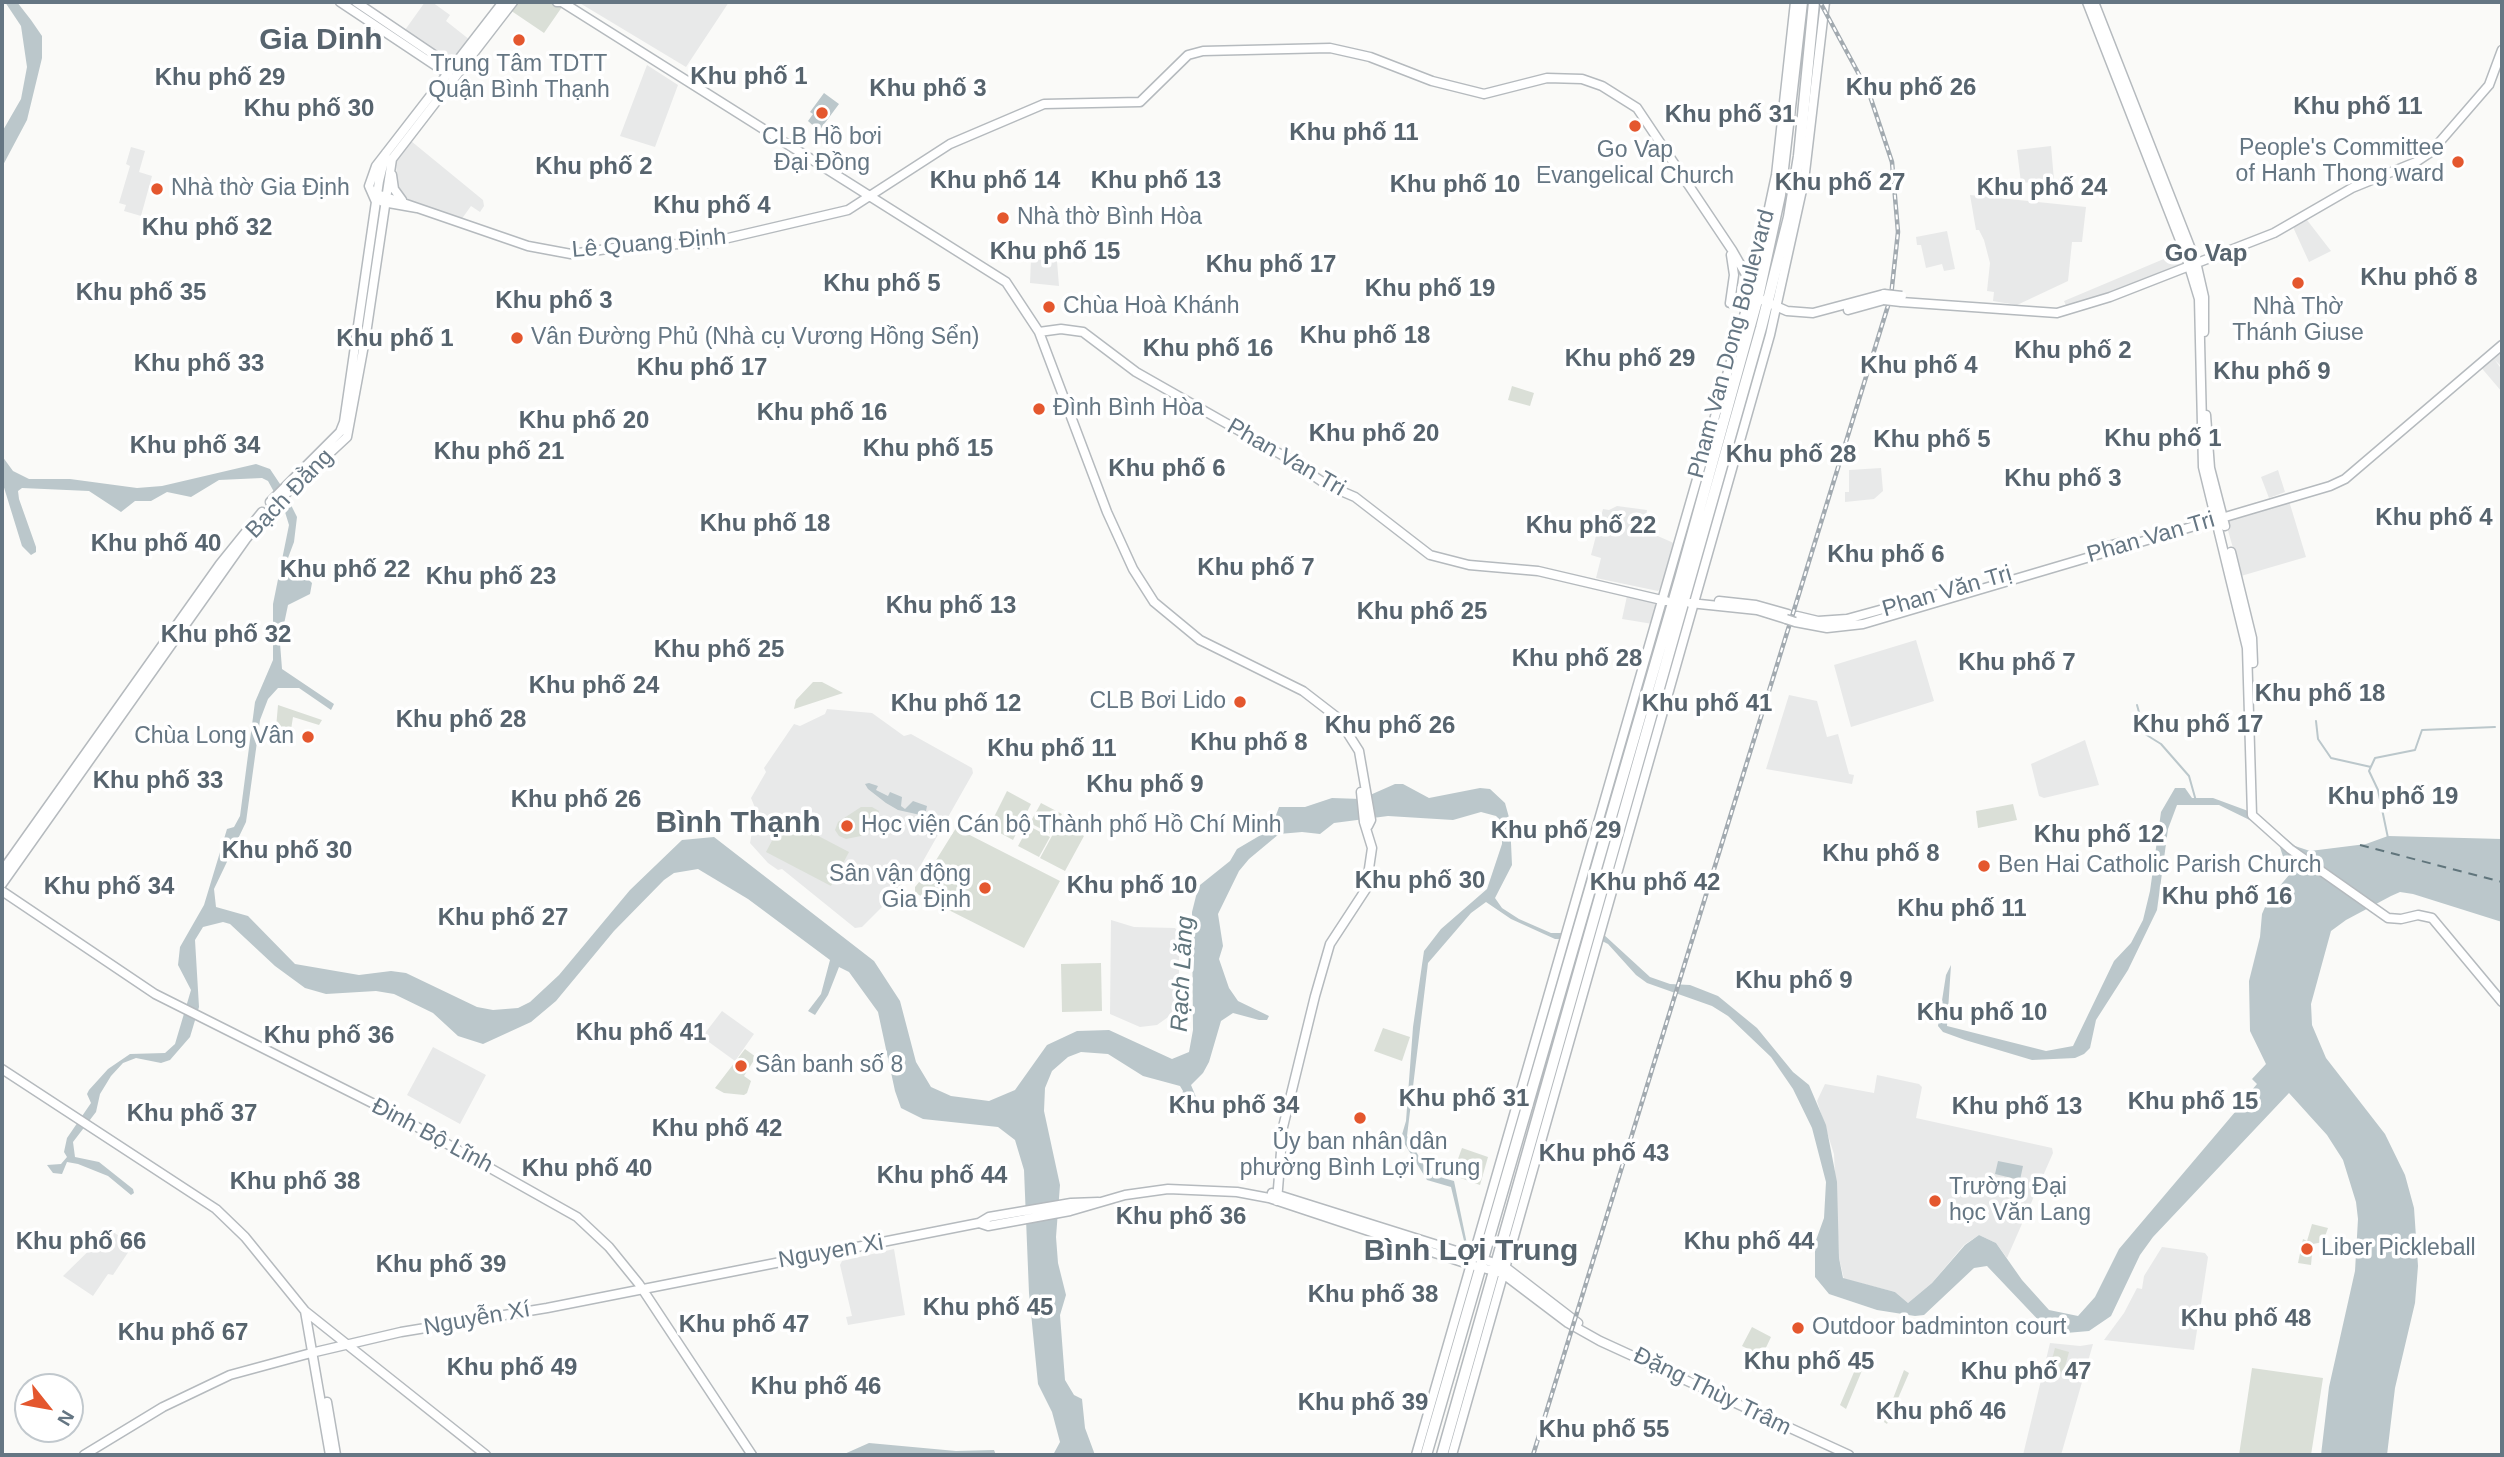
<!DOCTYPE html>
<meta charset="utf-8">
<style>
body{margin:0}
#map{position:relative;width:2504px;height:1457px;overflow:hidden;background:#fafaf8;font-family:Helvetica,sans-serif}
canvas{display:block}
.frame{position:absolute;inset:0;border:4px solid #657683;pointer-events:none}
.north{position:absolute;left:14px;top:1373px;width:70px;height:70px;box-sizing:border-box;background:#fff;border:2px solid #c1c8cd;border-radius:50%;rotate:121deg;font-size:19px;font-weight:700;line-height:28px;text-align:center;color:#657683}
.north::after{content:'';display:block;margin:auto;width:24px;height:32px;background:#e4572e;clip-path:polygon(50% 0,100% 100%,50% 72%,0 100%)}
</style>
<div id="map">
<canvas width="2504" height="1457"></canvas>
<div class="frame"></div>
<div class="north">N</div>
</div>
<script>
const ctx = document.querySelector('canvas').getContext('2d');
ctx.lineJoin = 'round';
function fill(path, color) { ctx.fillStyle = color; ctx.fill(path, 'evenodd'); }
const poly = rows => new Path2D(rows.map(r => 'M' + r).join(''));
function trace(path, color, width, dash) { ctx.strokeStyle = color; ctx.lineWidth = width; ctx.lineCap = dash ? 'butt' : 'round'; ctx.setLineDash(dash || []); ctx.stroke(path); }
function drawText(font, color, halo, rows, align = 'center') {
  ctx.font = font + ' Helvetica,sans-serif'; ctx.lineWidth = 7; ctx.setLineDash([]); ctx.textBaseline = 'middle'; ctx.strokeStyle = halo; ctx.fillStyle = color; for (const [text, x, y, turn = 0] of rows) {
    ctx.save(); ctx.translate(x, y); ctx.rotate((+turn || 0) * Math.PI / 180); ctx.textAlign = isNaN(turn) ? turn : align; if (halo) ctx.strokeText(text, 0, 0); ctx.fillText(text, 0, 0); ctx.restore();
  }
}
const built = poly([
 [425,2,432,2,450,15,446,21,470,40,452,61,405,30],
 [578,2,729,2,686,67],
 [647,65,678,85,655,147,620,136],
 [411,141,483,200,484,206,480,212,471,206,461,220,410,201,402,194,397,188,396,161],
 [2051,146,2054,180,2021,183,2017,150],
 [131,147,145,151,139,172,152,176,141,216,124,211,126,205,119,203,130,166,126,164],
 [1970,195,2086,207,2082,242,2072,242,2068,281,2017,305,1993,301,1994,292,1987,291,1990,263,1984,240,1979,230,1976,230],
 [2307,220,2331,251,2309,262,2293,227],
 [1947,231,1955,269,1944,271,1942,264,1926,268,1921,245,1917,245,1916,237],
 [2178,253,2182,263,2099,299,2067,308,2064,301],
 [1031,259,1057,261,1059,286,1030,283],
 [2502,347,2502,367,2495,360,2502,370,2502,392,2479,365],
 [1881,468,1883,491,1874,499,1845,502,1845,492,1849,492,1849,470],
 [2278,470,2285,492,2269,498,2261,477],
 [2289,501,2306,557,2241,576,2225,520],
 [1617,506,1647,510,1644,530,1676,544,1664,584,1658,591,1596,578,1601,558,1591,555,1603,509,1609,510],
 [1627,596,1657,604,1653,624,1622,619],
 [1916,640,1934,701,1851,727,1834,665],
 [1789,695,1817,701,1827,737,1838,734,1849,774,1854,775,1852,784,1766,769],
 [827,709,872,713,904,736,911,734,972,768,973,773,918,870,884,900,884,905,862,927,855,928,782,869,778,870,768,863,750,843,756,810,751,798,766,772,764,768,794,724,800,726,825,714],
 [2085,740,2099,785,2044,798,2039,796,2031,764],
 [1111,920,1134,927,1175,928,1179,933,1179,1001,1171,1015,1157,1025,1140,1027,1110,1014],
 [722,1011,754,1034,735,1061,702,1037],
 [433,1047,486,1075,460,1124,407,1095],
 [1877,1075,1919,1084,1922,1087,1916,1118,2052,1148,2053,1153,2007,1258,1996,1243,1979,1235,1964,1245,1932,1283,1908,1303,1895,1292,1844,1279,1839,1258,1834,1154,1817,1101,1825,1084,1874,1093],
 [110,1230,133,1245,113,1275,108,1274,93,1296,63,1276],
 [2162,1247,2205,1253,2208,1257,2194,1350,2104,1340,2124,1313,2137,1288,2142,1289,2144,1276],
 [894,1249,905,1315,848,1325,846,1317,852,1316,840,1265,842,1261],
 [2050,1343,2080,1346,2093,1344,2061,1455,2023,1455]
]);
const green = poly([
 [516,2,555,2,562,7,544,33,510,10],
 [1512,386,1534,393,1530,406,1508,400],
 [813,682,822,682,843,693,794,709,796,700],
 [278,705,322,720,319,725,293,717,290,736,285,734,285,729,276,728],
 [1007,791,1031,804,1013,840,989,827],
 [1041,803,1062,814,1051,834,1030,823],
 [2013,804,2017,820,1978,828,1976,811],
 [861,807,872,807,879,811,877,824,861,836,846,839,839,836,835,830,838,822],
 [784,818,849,852,831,886,766,852],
 [1059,823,1084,836,1065,871,1040,858],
 [1029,826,1050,837,1039,857,1018,846],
 [956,828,1060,881,1024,948,915,893,915,887,933,865],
 [1101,963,1102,1011,1062,1012,1061,964],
 [1383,1028,1410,1037,1402,1061,1374,1051],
 [745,1049,756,1057,744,1076,751,1081,747,1093,744,1095,724,1093,715,1088],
 [1462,1148,1488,1157,1480,1185,1452,1175],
 [2312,1224,2328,1228,2323,1242,2313,1244,2311,1265,2298,1263,2303,1239,2307,1241],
 [1752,1327,1771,1337,1762,1356,1742,1346],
 [2055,1348,2069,1352,2063,1374,2049,1371],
 [1863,1351,1868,1356,1846,1409,1840,1405],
 [2252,1368,2323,1378,2311,1455,2239,1455],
 [1904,1370,1909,1373,1887,1424,1884,1422]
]);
const water = poly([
 [5,2,17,2,31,20,42,36,42,58,27,120,2,167,2,132,21,99,27,67,21,26],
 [824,93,839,104,819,131,808,121,813,114,810,112],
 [2,456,13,471,29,479,70,479,137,488,162,486,256,464,270,469,282,487,297,517,294,542,285,566,302,573,312,583,310,594,288,605,280,643,282,669,334,704,331,710,299,688,278,688,268,699,260,720,246,822,214,889,216,907,248,916,295,964,359,975,391,971,406,973,477,1007,493,1010,518,1008,530,1002,559,975,630,890,682,840,714,837,874,961,900,1001,916,1062,931,1087,951,1096,989,1101,1015,1090,1047,1045,1077,1031,1109,1030,1172,1059,1189,1052,1193,1030,1192,912,1196,896,1200,885,1230,861,1237,849,1271,829,1279,807,1305,807,1332,798,1361,799,1395,784,1403,784,1429,798,1480,788,1490,789,1505,803,1510,821,1512,865,1495,898,1502,908,1519,919,1551,933,1602,933,1650,977,1670,984,1690,985,1718,996,1757,1028,1793,1072,1809,1085,1826,1125,1837,1182,1839,1258,1843,1278,1895,1292,1908,1303,1932,1283,1965,1245,1979,1235,1996,1243,2022,1280,2049,1310,2078,1316,2095,1297,2119,1249,2241,1105,2245,1107,2247,1103,2245,1098,2257,1084,2252,1079,2266,1064,2250,1031,2249,981,2260,937,2262,914,2268,900,2289,875,2277,838,2266,828,2219,805,2177,805,2168,829,2157,910,2128,970,2096,1020,2090,1048,2084,1054,2075,1058,2032,1060,1965,1040,1943,1032,1938,1026,1946,975,1951,965,1947,1026,2046,1051,2073,1046,2114,961,2131,943,2143,920,2150,891,2161,812,2175,788,2185,788,2192,798,2213,798,2259,815,2295,846,2310,851,2366,844,2388,836,2502,839,2502,922,2413,894,2400,892,2391,896,2346,920,2331,931,2311,1004,2312,1025,2326,1058,2385,1134,2405,1175,2414,1208,2418,1266,2415,1303,2395,1388,2387,1455,2321,1455,2329,1387,2355,1271,2358,1219,2356,1202,2343,1160,2327,1135,2289,1093,2153,1237,2140,1255,2111,1316,2089,1331,2066,1333,2044,1326,1987,1266,1974,1268,1924,1315,1915,1316,1877,1310,1829,1294,1815,1277,1815,1243,1824,1218,1826,1182,1812,1128,1793,1089,1771,1057,1728,1016,1712,1006,1647,983,1636,975,1608,944,1600,940,1555,939,1511,919,1486,902,1471,913,1428,963,1407,1136,1429,1174,1454,1181,1467,1244,1465,1245,1451,1187,1427,1180,1401,1138,1406,1121,1413,1027,1424,951,1441,929,1487,889,1502,844,1502,822,1496,816,1481,812,1453,820,1388,816,1334,823,1320,834,1302,832,1279,834,1249,859,1239,871,1218,914,1223,946,1219,959,1229,988,1238,1001,1269,1016,1267,1020,1259,1020,1233,1013,1221,1021,1209,1062,1203,1073,1191,1085,1196,1097,1185,1105,1181,1115,1175,1113,1183,1091,1180,1086,1143,1076,1108,1054,1081,1052,1068,1057,1052,1071,1045,1088,1044,1111,1060,1185,1056,1237,1058,1263,1066,1295,1060,1315,1065,1380,1074,1395,1082,1399,1085,1428,1095,1455,1053,1455,1060,1442,1052,1412,1038,1384,1029,1293,1024,1170,1015,1140,998,1127,923,1119,901,1108,895,1091,878,1012,849,972,839,967,828,995,815,1015,808,1011,821,994,830,960,748,899,698,869,674,873,664,880,614,931,556,1001,531,1022,483,1044,458,1036,433,1013,394,994,376,991,326,994,305,988,275,966,230,924,223,922,203,927,195,940,199,1007,190,1037,170,1060,161,1063,136,1058,123,1063,111,1076,100,1094,96,1112,73,1142,75,1157,99,1162,133,1189,134,1193,131,1195,108,1176,78,1164,67,1162,62,1174,53,1173,47,1165,61,1164,67,1157,64,1152,67,1138,91,1103,87,1094,89,1090,108,1069,130,1054,165,1053,175,1044,191,990,178,965,180,947,204,905,227,829,234,827,240,816,255,702,273,660,273,604,289,525,285,512,268,481,262,478,219,480,191,497,167,492,151,501,135,501,121,512,89,491,22,488,18,491,19,499,36,547,36,552,31,555,22,546,2,481],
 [869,783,878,786,876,790,888,796,890,792,902,797,901,806,905,809,913,801,927,806,925,816,898,810,886,803,868,789,865,784],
 [1998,1161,2023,1166,2020,1180,1995,1174],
 [869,1443,956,1451,994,1450,996,1455,842,1455]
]);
const stream = poly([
 [2137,705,2145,734,2161,744,2189,776,2196,801],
 [2316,721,2318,739,2331,758,2371,767],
 [2388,838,2378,790,2369,771,2375,758,2415,750,2422,730,2495,727]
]);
const ferry = poly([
 [2360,845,2502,882]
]);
const major = poly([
 [340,2,448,74],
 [356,2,455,69],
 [557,2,562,2,1006,282,1039,332,1107,512,1133,569,1154,602,1200,640,1303,691,1338,718,1359,751,1371,820,1368,826],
 [2087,2,2185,253,2199,299,2203,467,2247,648,2252,815,2290,849,2388,918,2401,919,2418,915,2432,918,2502,1002],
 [2094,2,2196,262,2204,297,2204,332],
 [392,175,394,189,402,200],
 [377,194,528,246,571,254,629,246,707,243,848,210,950,144,1044,104,1140,102,1188,55,1203,51,1330,48,1370,57,1432,81,1484,94,1547,78,1582,79,1602,86,1637,108,1732,250,1760,299,1787,311,1813,313,1884,294],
 [376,202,369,186,376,166,503,2],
 [383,202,417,208],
 [1731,255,1734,275,1730,303,1749,308],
 [1901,302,2057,313,2110,297,2274,233,2352,188,2416,162,2431,152,2489,85,2502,50],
 [1848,310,1884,300],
 [1039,332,1061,329,1083,332,1136,372,1289,459,1327,485,1355,497,1430,555,1469,565,1538,571,1666,601],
 [2206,415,2210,468,2225,526],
 [270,502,340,432,344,422,379,181,386,153],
 [2091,551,2119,543],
 [2231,552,2252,638,2253,663],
 [1719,601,1756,605,1788,614],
 [1690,603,1757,610,1786,619],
 [1797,616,1818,621,1847,619,1967,586],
 [1795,622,1827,628,1863,624,2330,486,2345,479,2502,345],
 [2,871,220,564,262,512],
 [2,884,246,539,277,502,347,437,366,334,392,159,513,2],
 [2,891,155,994,394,1114,577,1217,609,1247,639,1284,752,1455],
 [2,1069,216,1209,245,1237,305,1311,330,1455],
 [1272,1193,1504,1266,1578,1323],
 [1277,1201,1283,1127,1315,996,1330,944,1366,889,1372,848,1364,822,1361,792],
 [979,1223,988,1226,1070,1211,1125,1195,1168,1189,1237,1192,1269,1198,1471,1265,1502,1273,1568,1323,1600,1341,1849,1455],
 [305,1311,486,1455],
 [327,1402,336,1455],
 [84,1455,163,1407,230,1375,311,1353,401,1332,547,1308,979,1223,989,1217,1071,1203,1098,1202],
 [1416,1455,1752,288,1776,175,1795,2],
 [1452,1455,1770,335,1804,181,1825,2]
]);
const highway = poly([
 [1426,1455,1680,579,1758,297,1780,195,1802,2],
 [1442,1455,1761,328,1789,217,1799,156,1814,2]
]);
const rail = poly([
 [1533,1455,1891,296,1898,232,1892,162,1869,93,1820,2]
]);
const majorBridge = poly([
 [1884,294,1902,296],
 [1884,300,1901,302],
 [1786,619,1795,622]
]);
const markers = [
 [519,40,7,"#e4572e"],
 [822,113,7,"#e4572e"],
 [1635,126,7,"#e4572e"],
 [2458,162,7,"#e4572e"],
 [157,189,7,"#e4572e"],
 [1003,218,7,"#e4572e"],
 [2298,283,7,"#e4572e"],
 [1049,307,7,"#e4572e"],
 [517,338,7,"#e4572e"],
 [1039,409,7,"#e4572e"],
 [1240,702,7,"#e4572e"],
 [308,737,7,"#e4572e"],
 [847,826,7,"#e4572e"],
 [1984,866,7,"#e4572e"],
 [985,888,7,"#e4572e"],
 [741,1066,7,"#e4572e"],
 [1360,1118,7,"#e4572e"],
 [1935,1201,7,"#e4572e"],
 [2307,1249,7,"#e4572e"],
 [1798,1328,7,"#e4572e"]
];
const poiNames = [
 ["Trung Tâm TDTT",519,65,"center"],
 ["Quận Bình Thạnh",519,91,"center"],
 ["CLB Hồ bơi",822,138,"center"],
 ["Đại Đồng",822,164,"center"],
 ["People's Committee",2444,149,"right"],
 ["of Hanh Thong ward",2444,175,"right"],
 ["Go Vap",1635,151,"center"],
 ["Evangelical Church",1635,177,"center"],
 ["Nhà thờ Gia Định",171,189],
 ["Nhà thờ Bình Hòa",1017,218],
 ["Chùa Hoà Khánh",1063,307],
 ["Nhà Thờ",2298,308,"center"],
 ["Thánh Giuse",2298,334,"center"],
 ["Vân Đường Phủ (Nhà cụ Vương Hồng Sển)",531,338],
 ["Đình Bình Hòa",1053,409],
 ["CLB Bơi Lido",1226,702,"right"],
 ["Chùa Long Vân",294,737,"right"],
 ["Học viện Cán bộ Thành phố Hồ Chí Minh",861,826],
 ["Ben Hai Catholic Parish Church",1998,866],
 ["Sân vận động",971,875,"right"],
 ["Gia Định",971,901,"right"],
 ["Sân banh số 8",755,1066],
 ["Ủy ban nhân dân",1360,1143,"center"],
 ["phường Bình Lợi Trung",1360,1169,"center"],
 ["Trường Đại",1949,1188],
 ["học Văn Lang",1949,1214],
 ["Liber Pickleball",2321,1249],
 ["Outdoor badminton court",1812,1328]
];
const streetNames = [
 ["Lê Quang Định",649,244,-5],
 ["Pham Van Dong Boulevard",1732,344,-75],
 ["Phan Van Tri",1286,458,30],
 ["Bạch Đằng",290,494,-46],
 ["Phan Van Tri",2151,538,-16],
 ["Phan Văn Trị",1947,592,-16],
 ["Đinh Bộ Lĩnh",432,1136,28],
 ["Nguyen Xi",831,1252,-10],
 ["Nguyễn Xí",477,1319,-10],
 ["Đặng Thùy Trâm",1712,1392,26]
];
const neighbourhoodNames = [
 ["Khu phố 1",749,77],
 ["Khu phố 29",220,78],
 ["Khu phố 26",1911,88],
 ["Khu phố 3",928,89],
 ["Khu phố 11",2358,107],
 ["Khu phố 30",309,109],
 ["Khu phố 31",1730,115],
 ["Khu phố 11",1354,133],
 ["Khu phố 2",594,167],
 ["Khu phố 14",995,181],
 ["Khu phố 13",1156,181],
 ["Khu phố 27",1840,183],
 ["Khu phố 10",1455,185],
 ["Khu phố 24",2042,188],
 ["Khu phố 4",712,206],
 ["Khu phố 32",207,228],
 ["Khu phố 15",1055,252],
 ["Go Vap",2206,254],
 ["Khu phố 17",1271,265],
 ["Khu phố 8",2419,278],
 ["Khu phố 5",882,284],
 ["Khu phố 19",1430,289],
 ["Khu phố 35",141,293],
 ["Khu phố 3",554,301],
 ["Khu phố 18",1365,336],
 ["Khu phố 1",395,339],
 ["Khu phố 16",1208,349],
 ["Khu phố 2",2073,351],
 ["Khu phố 29",1630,359],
 ["Khu phố 33",199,364],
 ["Khu phố 4",1919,366],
 ["Khu phố 17",702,368],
 ["Khu phố 9",2272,372],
 ["Khu phố 16",822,413],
 ["Khu phố 20",584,421],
 ["Khu phố 20",1374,434],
 ["Khu phố 1",2163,439],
 ["Khu phố 5",1932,440],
 ["Khu phố 34",195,446],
 ["Khu phố 15",928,449],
 ["Khu phố 21",499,452],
 ["Khu phố 28",1791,455],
 ["Khu phố 6",1167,469],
 ["Khu phố 3",2063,479],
 ["Khu phố 4",2434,518],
 ["Khu phố 18",765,524],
 ["Khu phố 22",1591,526],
 ["Khu phố 40",156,544],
 ["Khu phố 6",1886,555],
 ["Khu phố 7",1256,568],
 ["Khu phố 22",345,570],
 ["Khu phố 23",491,577],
 ["Khu phố 13",951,606],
 ["Khu phố 25",1422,612],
 ["Khu phố 32",226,635],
 ["Khu phố 25",719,650],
 ["Khu phố 28",1577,659],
 ["Khu phố 7",2017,663],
 ["Khu phố 24",594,686],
 ["Khu phố 18",2320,694],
 ["Khu phố 12",956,704],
 ["Khu phố 41",1707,704],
 ["Khu phố 28",461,720],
 ["Khu phố 17",2198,725],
 ["Khu phố 26",1390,726],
 ["Khu phố 8",1249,743],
 ["Khu phố 11",1052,749],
 ["Khu phố 33",158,781],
 ["Khu phố 9",1145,785],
 ["Khu phố 19",2393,797],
 ["Khu phố 26",576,800],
 ["Khu phố 29",1556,831],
 ["Khu phố 12",2099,835],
 ["Khu phố 30",287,851],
 ["Khu phố 8",1881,854],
 ["Khu phố 30",1420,881],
 ["Khu phố 42",1655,883],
 ["Khu phố 10",1132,886],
 ["Khu phố 34",109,887],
 ["Khu phố 16",2227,897],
 ["Khu phố 11",1962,909],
 ["Khu phố 27",503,918],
 ["Khu phố 9",1794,981],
 ["Khu phố 10",1982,1013],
 ["Khu phố 41",641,1033],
 ["Khu phố 36",329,1036],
 ["Khu phố 31",1464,1099],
 ["Khu phố 15",2193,1102],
 ["Khu phố 34",1234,1106],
 ["Khu phố 13",2017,1107],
 ["Khu phố 37",192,1114],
 ["Khu phố 42",717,1129],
 ["Khu phố 43",1604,1154],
 ["Khu phố 40",587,1169],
 ["Khu phố 44",942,1176],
 ["Khu phố 38",295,1182],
 ["Khu phố 36",1181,1217],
 ["Khu phố 66",81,1242],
 ["Khu phố 44",1749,1242],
 ["Khu phố 39",441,1265],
 ["Khu phố 38",1373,1295],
 ["Khu phố 45",988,1308],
 ["Khu phố 48",2246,1319],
 ["Khu phố 47",744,1325],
 ["Khu phố 67",183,1333],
 ["Khu phố 45",1809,1362],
 ["Khu phố 49",512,1368],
 ["Khu phố 47",2026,1372],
 ["Khu phố 46",816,1387],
 ["Khu phố 39",1363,1403],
 ["Khu phố 46",1941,1412],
 ["Khu phố 55",1604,1430]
];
const waterNames = [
 ["Rạch Lăng",1183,974,-87]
];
const districtNames = [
 ["Gia Dinh",321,41],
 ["Bình Thạnh",738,824],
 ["Bình Lợi Trung",1471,1252]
];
fill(built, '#e8e9e9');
fill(green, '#dadfd7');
fill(water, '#bbc7cb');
trace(stream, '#bbc7cb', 2);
trace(ferry, '#60757c', 2, [9, 7]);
trace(major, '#b5babe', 11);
trace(highway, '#b4b9bd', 13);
trace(major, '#fff', 8);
trace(highway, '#fff', 10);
trace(rail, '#a2aab0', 4.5);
trace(rail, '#fff', 2, [5]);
trace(majorBridge, '#b5babe', 11, []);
trace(majorBridge, '#fff', 8);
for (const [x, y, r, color] of markers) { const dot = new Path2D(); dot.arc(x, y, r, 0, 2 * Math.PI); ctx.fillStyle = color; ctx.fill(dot); trace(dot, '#fff', 2.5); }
drawText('23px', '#657683', '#fff', poiNames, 'left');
drawText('23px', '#657683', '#fff', streetNames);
drawText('bold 24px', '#57646e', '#fff', neighbourhoodNames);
drawText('italic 24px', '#60757c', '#fff', waterNames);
drawText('bold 30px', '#57646e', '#fff', districtNames);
</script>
